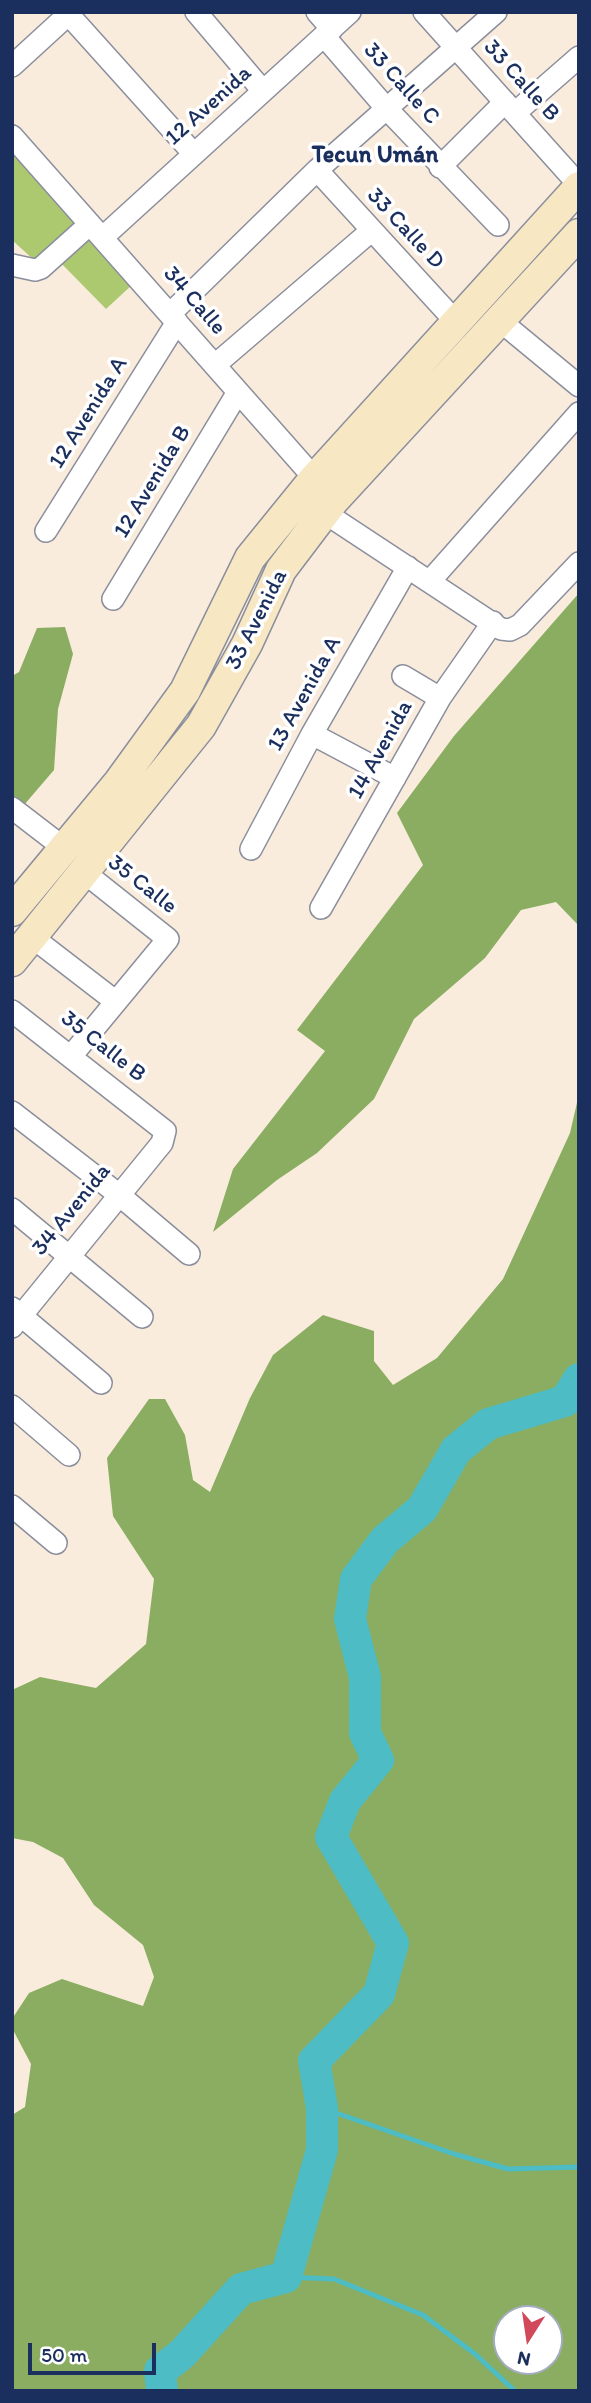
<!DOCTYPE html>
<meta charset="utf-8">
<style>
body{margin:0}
#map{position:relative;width:591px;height:2403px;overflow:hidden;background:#f9ecdc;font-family:Itim,sans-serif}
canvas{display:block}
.frame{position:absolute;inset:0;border:14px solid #1b2f5e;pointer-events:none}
.north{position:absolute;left:493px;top:2305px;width:70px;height:70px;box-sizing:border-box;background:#fff;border:2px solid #a4acbf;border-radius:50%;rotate:192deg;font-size:19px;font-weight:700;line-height:28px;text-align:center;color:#1b2f5e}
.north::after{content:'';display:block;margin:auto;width:24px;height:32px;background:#d1495b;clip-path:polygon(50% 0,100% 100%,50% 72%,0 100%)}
.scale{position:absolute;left:28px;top:2343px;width:128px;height:32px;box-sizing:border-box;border:4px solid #1b2f5e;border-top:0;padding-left:9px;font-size:21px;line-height:24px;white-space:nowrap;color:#1b2f5e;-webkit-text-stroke:5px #fff;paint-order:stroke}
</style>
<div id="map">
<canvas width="591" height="2403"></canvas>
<div class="frame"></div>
<div class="north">N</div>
<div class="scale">50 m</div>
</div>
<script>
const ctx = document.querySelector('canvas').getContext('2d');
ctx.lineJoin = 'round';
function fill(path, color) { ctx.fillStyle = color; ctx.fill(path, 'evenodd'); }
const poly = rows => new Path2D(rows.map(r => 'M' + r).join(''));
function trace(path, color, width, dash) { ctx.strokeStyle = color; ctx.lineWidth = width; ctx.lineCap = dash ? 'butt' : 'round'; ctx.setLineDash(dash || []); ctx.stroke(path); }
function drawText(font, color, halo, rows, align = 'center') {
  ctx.font = font + ' Itim,sans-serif'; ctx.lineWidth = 7; ctx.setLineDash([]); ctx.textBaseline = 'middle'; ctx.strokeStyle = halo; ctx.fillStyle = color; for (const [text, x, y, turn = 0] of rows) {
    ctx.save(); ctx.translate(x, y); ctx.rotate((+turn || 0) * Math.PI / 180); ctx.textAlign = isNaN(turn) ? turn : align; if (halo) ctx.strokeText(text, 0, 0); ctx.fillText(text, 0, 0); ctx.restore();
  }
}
const green = poly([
 [12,153,76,222,35,261,12,240],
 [89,233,133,284,106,309,57,259]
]);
const forest = poly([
 [579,593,579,926,556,902,521,910,485,958,414,1019,374,1099,317,1153,277,1180,213,1232,233,1169,325,1051,297,1030,423,865,397,813,454,736],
 [65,627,73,654,58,709,54,770,12,819,12,676,19,672,37,628],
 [579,1094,579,2391,12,2391,12,2115,25,2107,31,2064,12,2028,12,2019,29,1993,62,1979,143,2006,154,1977,143,1945,94,1905,63,1858,33,1842,12,1838,12,1690,40,1677,96,1688,146,1644,154,1579,113,1516,107,1458,149,1399,165,1399,185,1435,193,1480,210,1492,250,1398,273,1355,323,1315,374,1331,374,1361,393,1385,437,1358,503,1279,570,1133],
 [507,2319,549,2319,549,2361,507,2361]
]);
const stream = poly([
 [322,2108,454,2154,508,2169,579,2167],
 [286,2277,334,2279,423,2315,475,2354,515,2391]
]);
const river = poly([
 [162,2391,160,2371,182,2354,241,2289,286,2277,322,2150,322,2108,314,2061,379,1994,393,1943,331,1837,345,1801,378,1760,365,1733,365,1677,350,1619,356,1579,385,1540,422,1509,456,1450,488,1424,565,1401,579,1379]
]);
const street = poly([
 [196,12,263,91],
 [317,12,332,29],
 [424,12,579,185],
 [69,15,194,154],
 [324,36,386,108,498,225],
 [12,66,71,12],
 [516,112,579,57],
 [12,136,324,489],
 [440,167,505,102],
 [317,170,456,322],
 [102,238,350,12],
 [12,265,35,270,41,268,90,224],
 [170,314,317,170,496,12],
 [499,320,579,386],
 [215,365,371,231],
 [325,513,501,629,510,630,520,625,579,563],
 [46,531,177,322],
 [430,581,579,413],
 [113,599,238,392],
 [403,676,440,698],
 [312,734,395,778],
 [12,808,64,848],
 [251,849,312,734,408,567],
 [321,908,440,698,493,622],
 [32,937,115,1001],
 [12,1011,165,1131,162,1143,12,1327],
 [72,1055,168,939,85,873],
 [12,1112,118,1194,189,1254],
 [12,1209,142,1317],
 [12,1308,101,1383],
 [12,1406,69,1455],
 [12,1506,56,1543]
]);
const secondary = poly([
 [12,911,119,782,185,691,250,558,315,478,579,187],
 [12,961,201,726,247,644,281,570,334,500,579,234]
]);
const streetNames = [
 ["33 Calle B",521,81,48],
 ["33 Calle C",401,84,48],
 ["12 Avenida",209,106,-42],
 ["33 Calle D",405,229,47],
 ["34 Calle",194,301,49],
 ["12 Avenida A",89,413,-58],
 ["12 Avenida B",153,482,-59],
 ["33 Avenida",257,620,-63],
 ["13 Avenida A",305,694,-61],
 ["14 Avenida",381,750,-61],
 ["35 Calle",142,885,38],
 ["35 Calle B",103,1047,38],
 ["34 Avenida",72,1210,-51]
];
const neighbourhoodNames = [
 ["Tecun Umán",375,156]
];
fill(green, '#adc970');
fill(forest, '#8aad62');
trace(stream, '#4dbcc4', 5);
trace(river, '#4dbcc4', 32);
trace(street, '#8a8e9d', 24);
trace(secondary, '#8a8e9d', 33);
trace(street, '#fff', 21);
trace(secondary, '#f8e7c3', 30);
drawText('23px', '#1b2f5e', '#fff', streetNames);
drawText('bold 24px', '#1b2f5e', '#fff', neighbourhoodNames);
</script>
